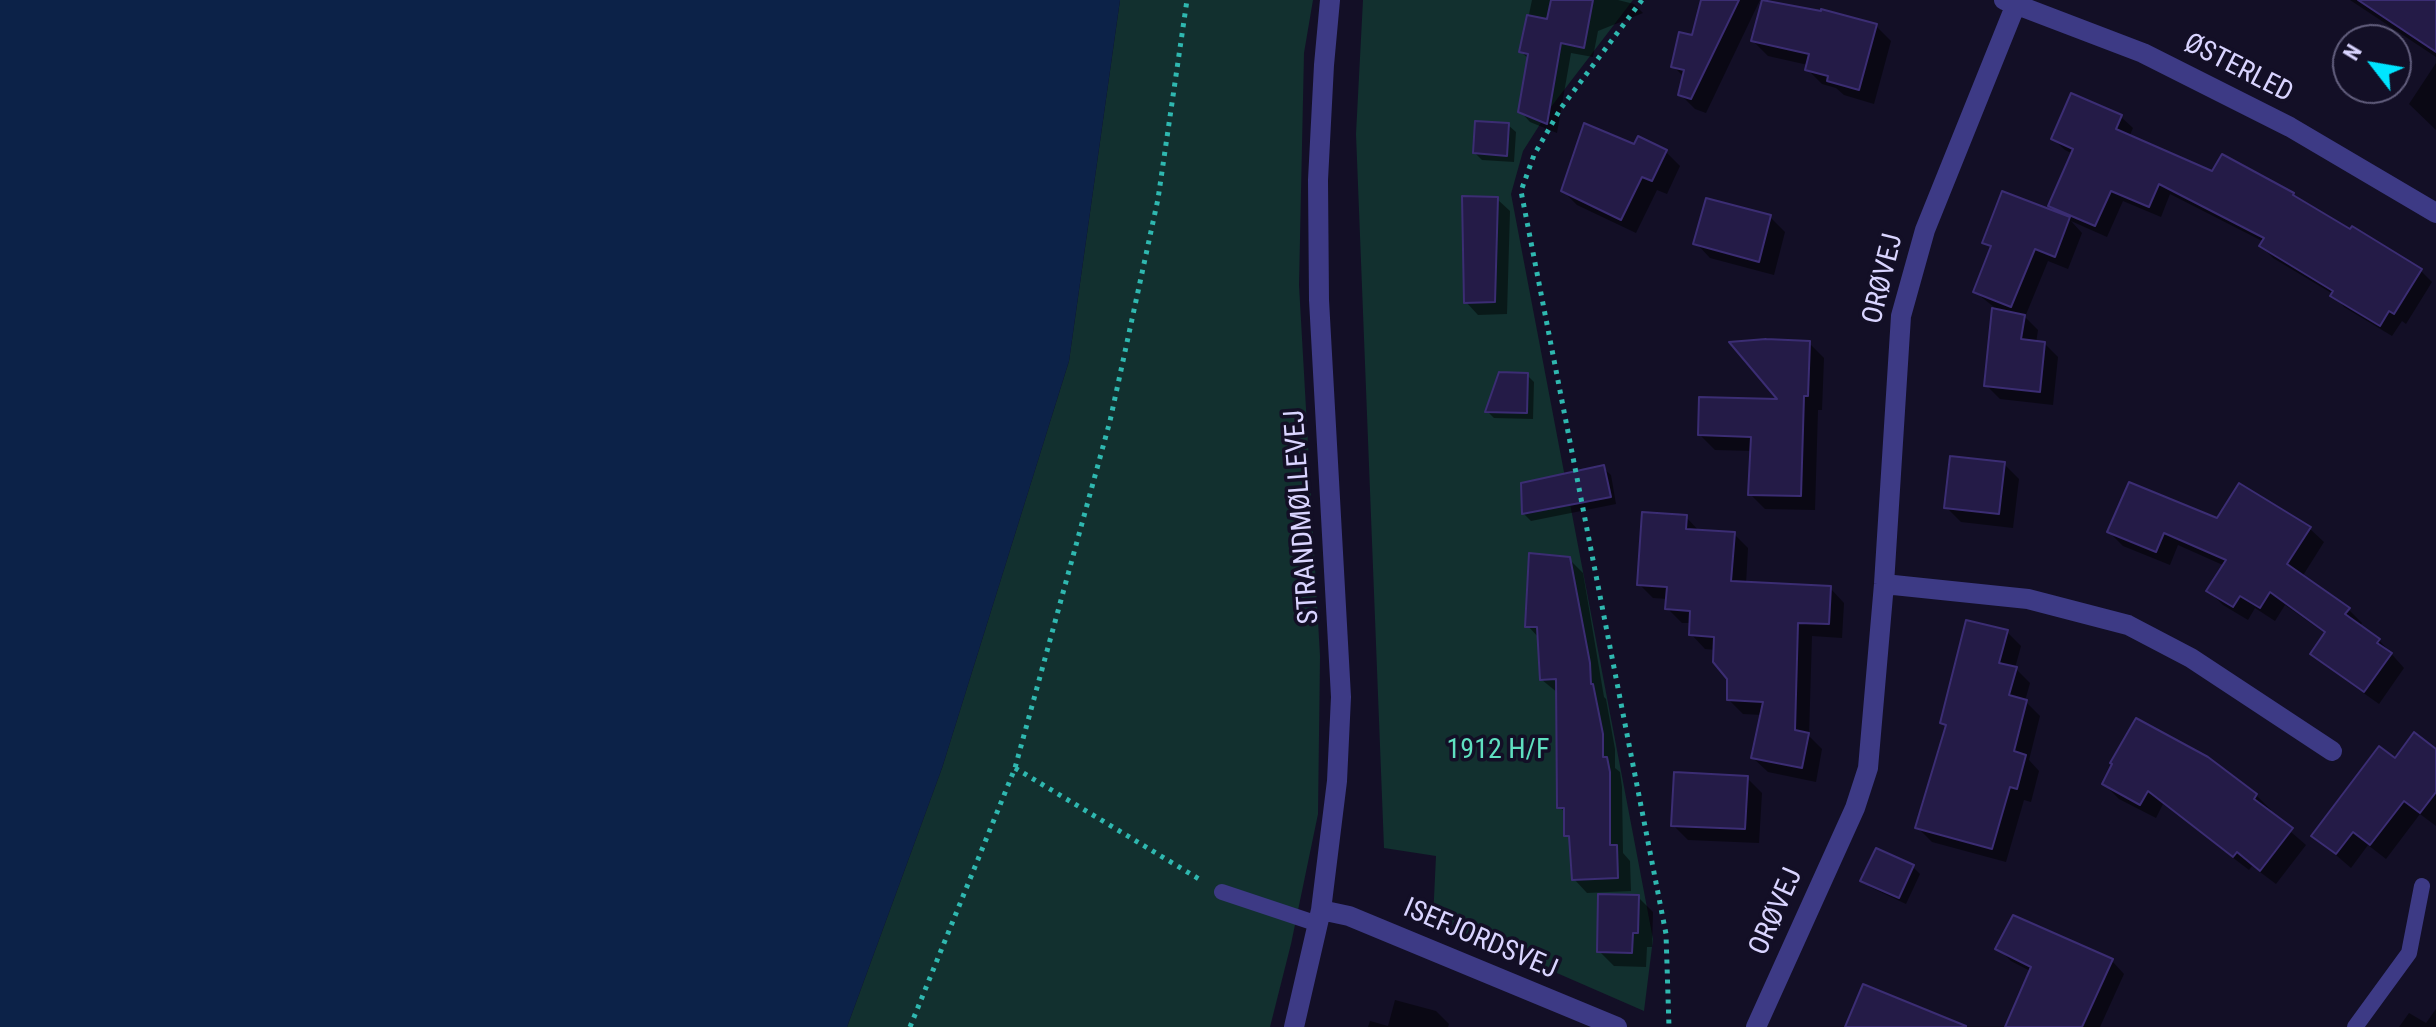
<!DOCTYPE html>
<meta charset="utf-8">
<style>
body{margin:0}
#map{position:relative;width:2436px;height:1027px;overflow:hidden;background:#130f26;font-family:"Roboto Condensed",sans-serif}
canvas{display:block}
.north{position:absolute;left:2332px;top:24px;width:80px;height:80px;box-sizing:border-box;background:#130f26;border:2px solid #625e7d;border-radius:50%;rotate:301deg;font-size:22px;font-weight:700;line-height:32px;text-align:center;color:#d9d4ff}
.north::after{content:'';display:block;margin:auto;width:28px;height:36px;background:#00e5ff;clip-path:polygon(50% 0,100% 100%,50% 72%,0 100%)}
</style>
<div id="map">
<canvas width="2436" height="1027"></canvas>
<div class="north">N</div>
</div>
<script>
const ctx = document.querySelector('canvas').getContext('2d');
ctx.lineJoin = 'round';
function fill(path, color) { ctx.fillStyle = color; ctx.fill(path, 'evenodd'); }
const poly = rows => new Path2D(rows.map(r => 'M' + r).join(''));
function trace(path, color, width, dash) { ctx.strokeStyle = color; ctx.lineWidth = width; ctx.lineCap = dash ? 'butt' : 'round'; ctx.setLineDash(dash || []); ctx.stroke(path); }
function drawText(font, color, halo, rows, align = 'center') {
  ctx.font = font + ' "Roboto Condensed",sans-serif'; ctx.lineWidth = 7; ctx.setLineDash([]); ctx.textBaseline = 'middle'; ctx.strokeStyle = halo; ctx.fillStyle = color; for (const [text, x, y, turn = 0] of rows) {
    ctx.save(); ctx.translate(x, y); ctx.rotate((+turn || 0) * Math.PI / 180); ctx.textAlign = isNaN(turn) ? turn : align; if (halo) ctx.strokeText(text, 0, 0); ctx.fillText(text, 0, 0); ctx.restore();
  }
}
const green = poly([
 [1120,0,1313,0,1304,53,1299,285,1320,656,1318,814,1291,944,1270,1027,847,1027,942,768,1069,361],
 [1363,0,1633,0,1551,107,1523,151,1511,194,1653,939,1644,1011,1433,919,1436,856,1384,848,1356,134]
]);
const water = poly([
 [0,0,1120,0,1069,361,942,768,847,1027,0,1027]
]);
const shadow = poly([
 [1532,0,1618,0,1634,4,1643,13,1598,31,1593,57,1571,53,1557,133,1530,122,1520,111,1529,59,1521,52],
 [1703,0,1760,0,1706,113,1695,109,1680,94,1684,77,1673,66,1694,38],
 [1764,0,1876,26,1891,41,1874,104,1844,95,1836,88,1822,84,1807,69,1808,65,1768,56,1753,41],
 [2350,0,2436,0,2436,57],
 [2436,63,2436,130,2409,104],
 [2121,117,2133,128,2129,137,2213,174,2222,157,2293,195,2300,201,2420,270,2432,282,2406,324,2402,321,2392,336,2344,307,2333,294,2273,258,2261,246,2264,242,2170,194,2161,217,2123,201,2107,237,2071,221,2082,233,2068,269,2048,261,2025,317,2038,330,2036,343,2044,343,2058,357,2053,405,2000,399,1986,385,1994,307,1975,292,1992,249,1985,242,2061,216,2051,206,2073,154,2065,150,2053,139],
 [1508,125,1516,132,1514,162,1482,160,1475,153],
 [1635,147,1666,152,1680,166,1667,194,1657,190,1636,233,1577,205,1563,191],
 [1497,199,1510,211,1507,314,1478,315,1466,302],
 [1770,217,1785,232,1774,275,1710,258,1696,243],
 [1809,343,1824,358,1822,410,1818,410,1815,510,1765,509,1750,494,1752,451,1715,450,1700,435,1781,401],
 [1527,375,1534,382,1533,419,1494,418,1488,412],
 [2004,464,2019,479,2013,528,1961,522,1946,507],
 [1603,468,1611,475,1616,504,1531,521,1524,514],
 [1686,517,1700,532,1734,534,1748,548,1746,584,1830,588,1844,603,1842,638,1812,636,1809,736,1822,749,1816,782,1768,772,1753,758,1762,715,1743,714,1729,700,1729,678,1716,650,1705,649,1691,634,1692,623,1682,623,1667,608,1668,599,1653,598,1639,584],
 [2218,521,2309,528,2324,542,2302,577,2348,609,2362,623,2360,627,2379,640,2404,668,2379,704,2327,667,2313,653,2326,634,2285,605,2275,621,2255,608,2248,620,2223,605,2209,591,2225,566,2178,545,2170,565,2123,546,2109,532],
 [1569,559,1583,573,1604,697,1606,699,1615,749,1615,768,1620,772,1622,787,1623,853,1630,861,1631,891,1587,893,1574,879,1571,840,1566,835,1566,813,1559,807,1558,693,1542,680,1539,638,1528,626],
 [2007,632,2021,646,2015,668,2030,683,2025,701,2040,716,2029,760,2039,771,2031,802,2024,800,2006,862,1932,842,1918,828,1947,727,1943,723],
 [2436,752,2436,826,2420,814,2386,859,2368,845,2351,868,2314,836,2395,760],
 [1747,778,1762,793,1759,843,1688,840,1673,825],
 [2104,784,2256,795,2271,810,2269,813,2306,845,2276,884,2252,866,2249,870,2163,804,2156,818,2119,799],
 [1913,867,1920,874,1906,904,1870,887,1863,880],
 [1638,897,1653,912,1652,947,1647,947,1646,967,1614,966,1599,951],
 [1998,948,2112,961,2124,974,2100,1027,2007,1027,2032,972,2011,961],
 [1395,1000,1436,1011,1449,1024,1448,1027,1368,1027,1370,1021,1388,1026],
 [2436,1009,2436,1027,2399,1027,2409,1013,2426,1023]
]);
const building = poly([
 [1551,0,1593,0,1584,48,1561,43,1547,124,1518,112,1528,54,1519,52,1527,15,1547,19,1551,0],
 [1701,0,1739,0,1691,99,1678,95,1684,70,1671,67,1679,32,1692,35,1701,0],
 [1762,0,1821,11,1821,9,1877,24,1859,90,1827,81,1828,76,1805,70,1809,54,1751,41,1762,0],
 [2358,0,2436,0,2436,52,2358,0],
 [2071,93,2122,115,2116,129,2212,171,2222,154,2294,193,2293,195,2350,229,2352,226,2422,269,2394,314,2389,311,2380,326,2330,296,2333,291,2259,246,2264,238,2159,184,2149,207,2111,191,2095,226,2048,206,2073,149,2051,139,2071,93],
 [1475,121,1509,123,1507,156,1473,153,1475,121],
 [1584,123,1634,144,1638,136,1667,150,1652,181,1642,177,1621,220,1561,191,1584,123],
 [2002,191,2070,217,2055,257,2035,249,2011,307,1973,292,1991,246,1982,243,2002,191],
 [1462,196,1498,197,1495,302,1464,303,1462,196],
 [1706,198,1771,215,1759,262,1693,244,1706,198],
 [1992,308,2025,315,2021,339,2045,342,2040,392,1984,386,1992,308],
 [1766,339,1810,341,1808,396,1804,396,1801,496,1748,495,1751,437,1698,435,1699,397,1777,399,1729,342,1766,339],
 [1499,372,1528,373,1527,413,1485,412,1499,372],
 [1950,456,2005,462,1999,514,1944,508,1950,456],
 [1604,465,1611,497,1522,514,1521,483,1604,465],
 [2129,482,2217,518,2239,483,2311,527,2287,564,2350,608,2345,614,2380,639,2377,643,2392,653,2364,692,2310,654,2325,632,2270,592,2260,608,2240,596,2233,607,2206,591,2226,560,2164,533,2156,552,2107,532,2129,482],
 [1642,512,1687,515,1686,529,1735,532,1731,581,1831,586,1829,624,1798,623,1795,730,1809,733,1802,768,1751,758,1763,702,1727,700,1727,679,1713,662,1714,637,1689,635,1690,611,1665,609,1667,587,1637,585,1642,512],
 [1529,553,1570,557,1590,663,1591,684,1593,684,1603,734,1603,757,1607,757,1610,772,1610,845,1617,845,1618,878,1572,880,1569,836,1564,836,1564,808,1557,808,1556,679,1540,680,1537,627,1525,627,1529,553],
 [1966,620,2008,630,1999,663,2017,667,2009,695,2027,700,2014,751,2026,755,2017,789,2010,787,1992,849,1915,828,1946,725,1940,723,1966,620],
 [2136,718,2208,757,2257,794,2254,799,2293,828,2260,871,2237,852,2233,857,2148,791,2140,805,2102,784,2112,764,2110,763,2136,718],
 [2414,732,2436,749,2436,792,2420,813,2404,801,2370,845,2353,832,2336,854,2311,836,2379,746,2395,758,2414,732],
 [1674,772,1748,776,1745,829,1671,826,1674,772],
 [1876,848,1914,865,1899,898,1860,881,1876,848],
 [1598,894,1639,895,1638,933,1633,933,1632,953,1597,952,1598,894],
 [2013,915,2113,959,2082,1027,2005,1027,2031,967,1995,949,2013,915],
 [1863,984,1966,1026,1966,1027,1845,1027,1863,984]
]);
const path = poly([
 [1642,0,1561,108,1534,155,1521,191,1666,934,1669,1027],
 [1015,768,1199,879],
 [910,1027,1015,768,1110,421,1158,199,1187,0]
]);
const lane = poly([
 [1222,892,1318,924],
 [2355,1027,2409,953,2422,886]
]);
const street = poly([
 [2004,0,2143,53,2290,127,2436,213],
 [1884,584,2028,599,2128,625,2191,658,2332,751],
 [1321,910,1349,916,1617,1027],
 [1294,1027,1321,910,1337,781,1341,697,1319,300,1318,180,1324,65,1330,0],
 [1756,1027,1855,808,1868,768,1884,584,1901,316,1925,230,2016,4]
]);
const streetNames = [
 ["ØSTERLED",2238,69,27],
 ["ORØVEJ",1884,279,-76],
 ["STRANDMØLLEVEJ",1303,517,-94],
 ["ORØVEJ",1777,912,-66],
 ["ISEFJORDSVEJ",1480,940,23]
];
const parkNames = [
 ["1912 H/F",1498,751]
];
fill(green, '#12302f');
fill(water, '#0c2248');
fill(shadow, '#0007');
fill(building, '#241b47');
trace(building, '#3b2d73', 2);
trace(path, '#2fb8b0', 5, [4, 6]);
trace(lane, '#3d3a85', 16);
trace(street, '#3d3a85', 20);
drawText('28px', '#d9d4ff', '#130f26', streetNames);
drawText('28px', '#5fe0c0', '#130f26', parkNames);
</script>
